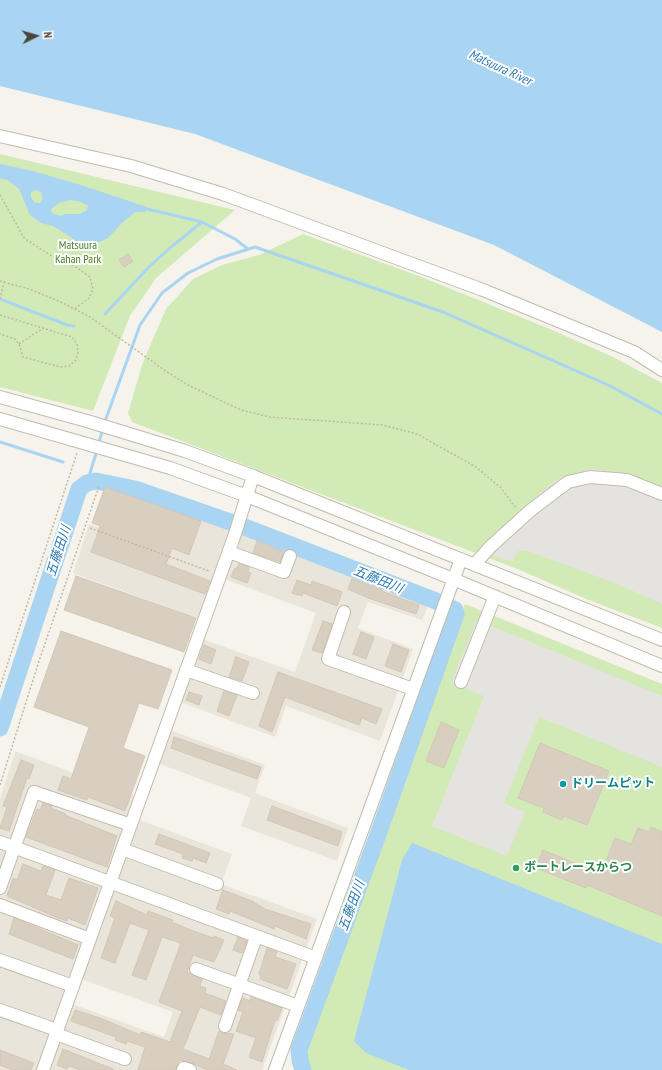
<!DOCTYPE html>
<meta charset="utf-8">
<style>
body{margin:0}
#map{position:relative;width:662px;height:1070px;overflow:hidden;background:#f6f3ec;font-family:"PT Sans Narrow",sans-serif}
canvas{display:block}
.north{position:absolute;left:16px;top:16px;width:40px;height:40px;-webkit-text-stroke:3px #fff;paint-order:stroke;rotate:85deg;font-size:11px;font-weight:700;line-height:16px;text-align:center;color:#4b4439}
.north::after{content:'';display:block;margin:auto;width:14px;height:18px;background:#4b4439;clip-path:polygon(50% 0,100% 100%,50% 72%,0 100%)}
</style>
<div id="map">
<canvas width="662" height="1070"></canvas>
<div class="north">N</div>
</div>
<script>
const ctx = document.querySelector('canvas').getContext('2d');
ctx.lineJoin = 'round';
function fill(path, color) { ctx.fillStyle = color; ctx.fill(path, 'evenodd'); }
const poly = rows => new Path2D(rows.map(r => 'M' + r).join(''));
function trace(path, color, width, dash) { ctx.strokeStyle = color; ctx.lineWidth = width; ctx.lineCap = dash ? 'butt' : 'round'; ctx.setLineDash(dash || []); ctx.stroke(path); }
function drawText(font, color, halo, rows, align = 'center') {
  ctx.font = font + ' "PT Sans Narrow","Noto Sans JP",sans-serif'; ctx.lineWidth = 4; ctx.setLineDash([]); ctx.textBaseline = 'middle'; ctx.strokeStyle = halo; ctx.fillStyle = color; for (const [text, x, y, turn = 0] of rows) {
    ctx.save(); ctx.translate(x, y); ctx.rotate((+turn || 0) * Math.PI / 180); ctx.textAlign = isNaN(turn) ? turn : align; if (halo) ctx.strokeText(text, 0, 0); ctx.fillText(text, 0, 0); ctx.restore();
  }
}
const residential = poly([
 [154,501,230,527,428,606,422,620,368,602,358,628,413,649,380,741,286,706,275,737,180,702,170,730,265,765,255,793,348,828,337,861,241,826,251,798,157,763,202,639,295,672,316,613,224,579,208,622,73,573,89,524,139,542],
 [15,751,144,799,137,819,232,854,221,884,317,919,262,1070,0,1070,0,799],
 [81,979,173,1012,164,1037,72,1004]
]);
const green = poly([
 [0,154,235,210,156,278,130,316,93,411,0,387],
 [303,234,419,276,550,329,613,357,662,383,662,628,586,599,520,570,132,422,128,413,143,362,166,309,193,279,222,265,259,255],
 [465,604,662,684,662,1070,311,1070,307,1063,304,1053]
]);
const parking = poly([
 [593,468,634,477,662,486,662,604,615,583,528,551,517,551,513,562,492,555,495,533,527,504,559,478],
 [477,620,662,696,662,767,539,717,504,803,525,812,507,856,432,826,484,696,451,683]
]);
const water = poly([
 [0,0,662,0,662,332,494,245,195,134,0,86],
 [0,164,29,170,81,185,147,207,145,212,135,212,123,222,108,238,91,246,77,244,71,237,53,226,41,223,30,215,19,189,9,181,0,178],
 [37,190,42,193,42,200,40,203,35,203,31,198,31,192],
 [71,200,81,202,88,206,87,210,80,214,65,214,61,216,52,213,51,209,59,203],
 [412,843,662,944,662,1070,409,1070,366,1053,354,1041,402,860]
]);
const stream = poly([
 [143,208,202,222,235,239,248,249],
 [0,299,67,325,74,326],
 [105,314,149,267,171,247,202,222],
 [104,424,140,325,162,293,188,273,217,259,255,247,443,312,608,385,662,414],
 [0,442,63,462],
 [98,445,103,429],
 [87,483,97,450]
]);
const river = poly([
 [0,728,79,489,87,483,96,481,135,489,242,526,436,601,455,610,456,614,380,829,299,1050,300,1060,303,1070]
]);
const building = poly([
 [128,254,133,261,124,267,119,260,128,254],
 [105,487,201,521,189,555,172,548,166,564,210,581,205,594,91,552,100,526,92,523,105,487],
 [257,541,284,552,280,562,253,553,257,541],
 [239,564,249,567,248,572,251,573,247,583,231,577,235,568,237,568,239,564],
 [76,576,196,618,184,652,64,610,76,576],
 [352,579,383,590,382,591,419,605,416,614,368,598,348,589,352,579],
 [297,580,311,585,312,581,342,592,337,606,303,593,302,596,292,593,297,580],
 [323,621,332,624,322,653,312,650,323,621],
 [61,631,172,670,158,709,139,703,123,748,145,756,125,811,88,797,87,800,58,790,63,776,71,779,89,727,34,707,61,631],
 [361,632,374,637,366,659,353,654,361,632],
 [393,644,409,650,401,672,385,666,393,644],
 [204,645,216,650,211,664,199,659,204,645],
 [236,657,249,662,242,681,229,677,236,657],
 [278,672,382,709,376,724,362,718,359,725,285,697,272,732,259,726,278,672],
 [224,691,237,695,229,716,217,711,224,691],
 [189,692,202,696,199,705,186,700,189,692],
 [441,722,459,730,444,768,426,761,441,722],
 [174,737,261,767,257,779,171,748,174,737],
 [540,743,609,771,587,825,564,816,562,820,543,812,544,808,518,798,540,743],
 [21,760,34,765,29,779,27,778,9,831,0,828,7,807,3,806,21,760],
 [43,803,52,806,51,808,66,814,65,815,117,836,107,867,26,837,37,809,40,810,43,803],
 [272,806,342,832,338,846,267,820,272,806],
 [651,827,662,832,662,916,587,885,586,888,536,868,543,850,601,874,615,838,631,844,638,828,649,832,651,827],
 [159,834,210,853,206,863,193,858,192,861,182,858,183,854,155,844,159,834],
 [23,864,41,871,43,866,55,870,46,895,61,900,69,878,98,888,85,925,68,918,67,921,58,918,7,896,13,878,17,880,23,864],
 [223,890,252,901,265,909,311,924,306,939,275,926,274,929,230,911,229,914,216,909,223,890],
 [116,901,147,915,148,911,173,920,172,922,188,929,213,938,214,936,224,940,214,962,193,955,189,966,187,972,202,979,200,986,206,988,205,993,226,1001,221,1015,200,1007,183,1049,209,1059,219,1031,223,1033,234,1034,223,1064,237,1070,207,1070,192,1063,179,1060,175,1070,138,1070,145,1047,127,1041,126,1044,115,1040,116,1037,71,1021,75,1010,100,1018,140,1035,141,1032,170,1042,182,1011,159,1002,181,943,162,937,146,980,132,975,149,930,130,923,115,963,101,958,115,918,110,916,116,901],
 [14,918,78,945,73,959,9,934,14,918],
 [238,937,247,941,242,953,233,950,238,937],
 [267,948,277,952,275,957,296,964,287,989,260,979,261,975,259,974,267,948],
 [251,997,282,1008,277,1021,275,1020,262,1062,249,1057,256,1038,236,1031,243,1012,238,1010,243,998,250,1001,251,997],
 [63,1049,113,1069,113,1070,80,1070,69,1066,67,1069,57,1065,63,1049],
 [0,1050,34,1063,31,1070,13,1070,0,1065,0,1050]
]);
const path = poly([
 [0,195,24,238,50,255,76,267,90,277,93,289,89,298,75,309],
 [0,281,29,289,61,302,90,317,167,372,188,385,241,410,269,417,383,425,417,434,476,467,501,488,516,508],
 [0,299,4,282],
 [0,315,72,337,77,344,78,352,76,360,69,366,60,367,23,357,19,344,15,339,0,334],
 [19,344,45,327],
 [90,528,209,571],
 [0,687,77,453],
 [0,785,39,661,99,486]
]);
const minor = poly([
 [0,136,131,166,223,194,483,290,634,352,662,370],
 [0,397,87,421,185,451,253,476,662,640],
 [0,419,170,468,247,496,453,579,662,666],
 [229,552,284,572,290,556],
 [475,564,490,547,531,510,568,482,590,477,627,480,662,494],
 [344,612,328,659,413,689],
 [186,670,253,693],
 [461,682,495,596],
 [0,842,316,958],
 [122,849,217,884],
 [0,888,34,792,131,825],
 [0,905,90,939],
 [0,960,73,986],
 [196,969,298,1006],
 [0,1010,57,1030],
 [225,1026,256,937],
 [56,1034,125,1059],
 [43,1070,235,534,253,476],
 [183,1070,184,1068,190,1070],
 [275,1070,461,559]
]);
const markers = [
 [563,784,4,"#0f9aa8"],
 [516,868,4,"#2e9e5b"]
];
const parkNames = [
 ["Matsuura",78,246],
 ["Kahan Park",78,260]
];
const cultureNames = [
 ["ドリームピット",571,784]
];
const leisureNames = [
 ["ボートレースからつ",524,868]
];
const waterNames = [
 ["Matsuura River",500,68,25],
 ["五藤田川",59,551,-72],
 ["五藤田川",378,580,22],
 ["五藤田川",352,906,-70]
];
fill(residential, '#eae5da');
fill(green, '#d2eab5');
fill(parking, '#e5e3e0');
fill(water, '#a9d4f2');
trace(stream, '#a9d4f2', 3);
trace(river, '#a9d4f2', 17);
fill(building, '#d8cfc1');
trace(building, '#d3c7b4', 1);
trace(minor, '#c2bbae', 14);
trace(path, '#c4b79f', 1.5, [2, 2]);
trace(minor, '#fff', 12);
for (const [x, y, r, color] of markers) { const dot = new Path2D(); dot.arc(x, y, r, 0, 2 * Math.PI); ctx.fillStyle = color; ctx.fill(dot); trace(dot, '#fff', 1.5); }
drawText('12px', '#4a7f2a', '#fff', parkNames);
drawText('bold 12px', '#0d838f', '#fff', cultureNames, 'left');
drawText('bold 12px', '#27864d', '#fff', leisureNames, 'left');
drawText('italic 13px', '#2e7ab2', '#fff', waterNames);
</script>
